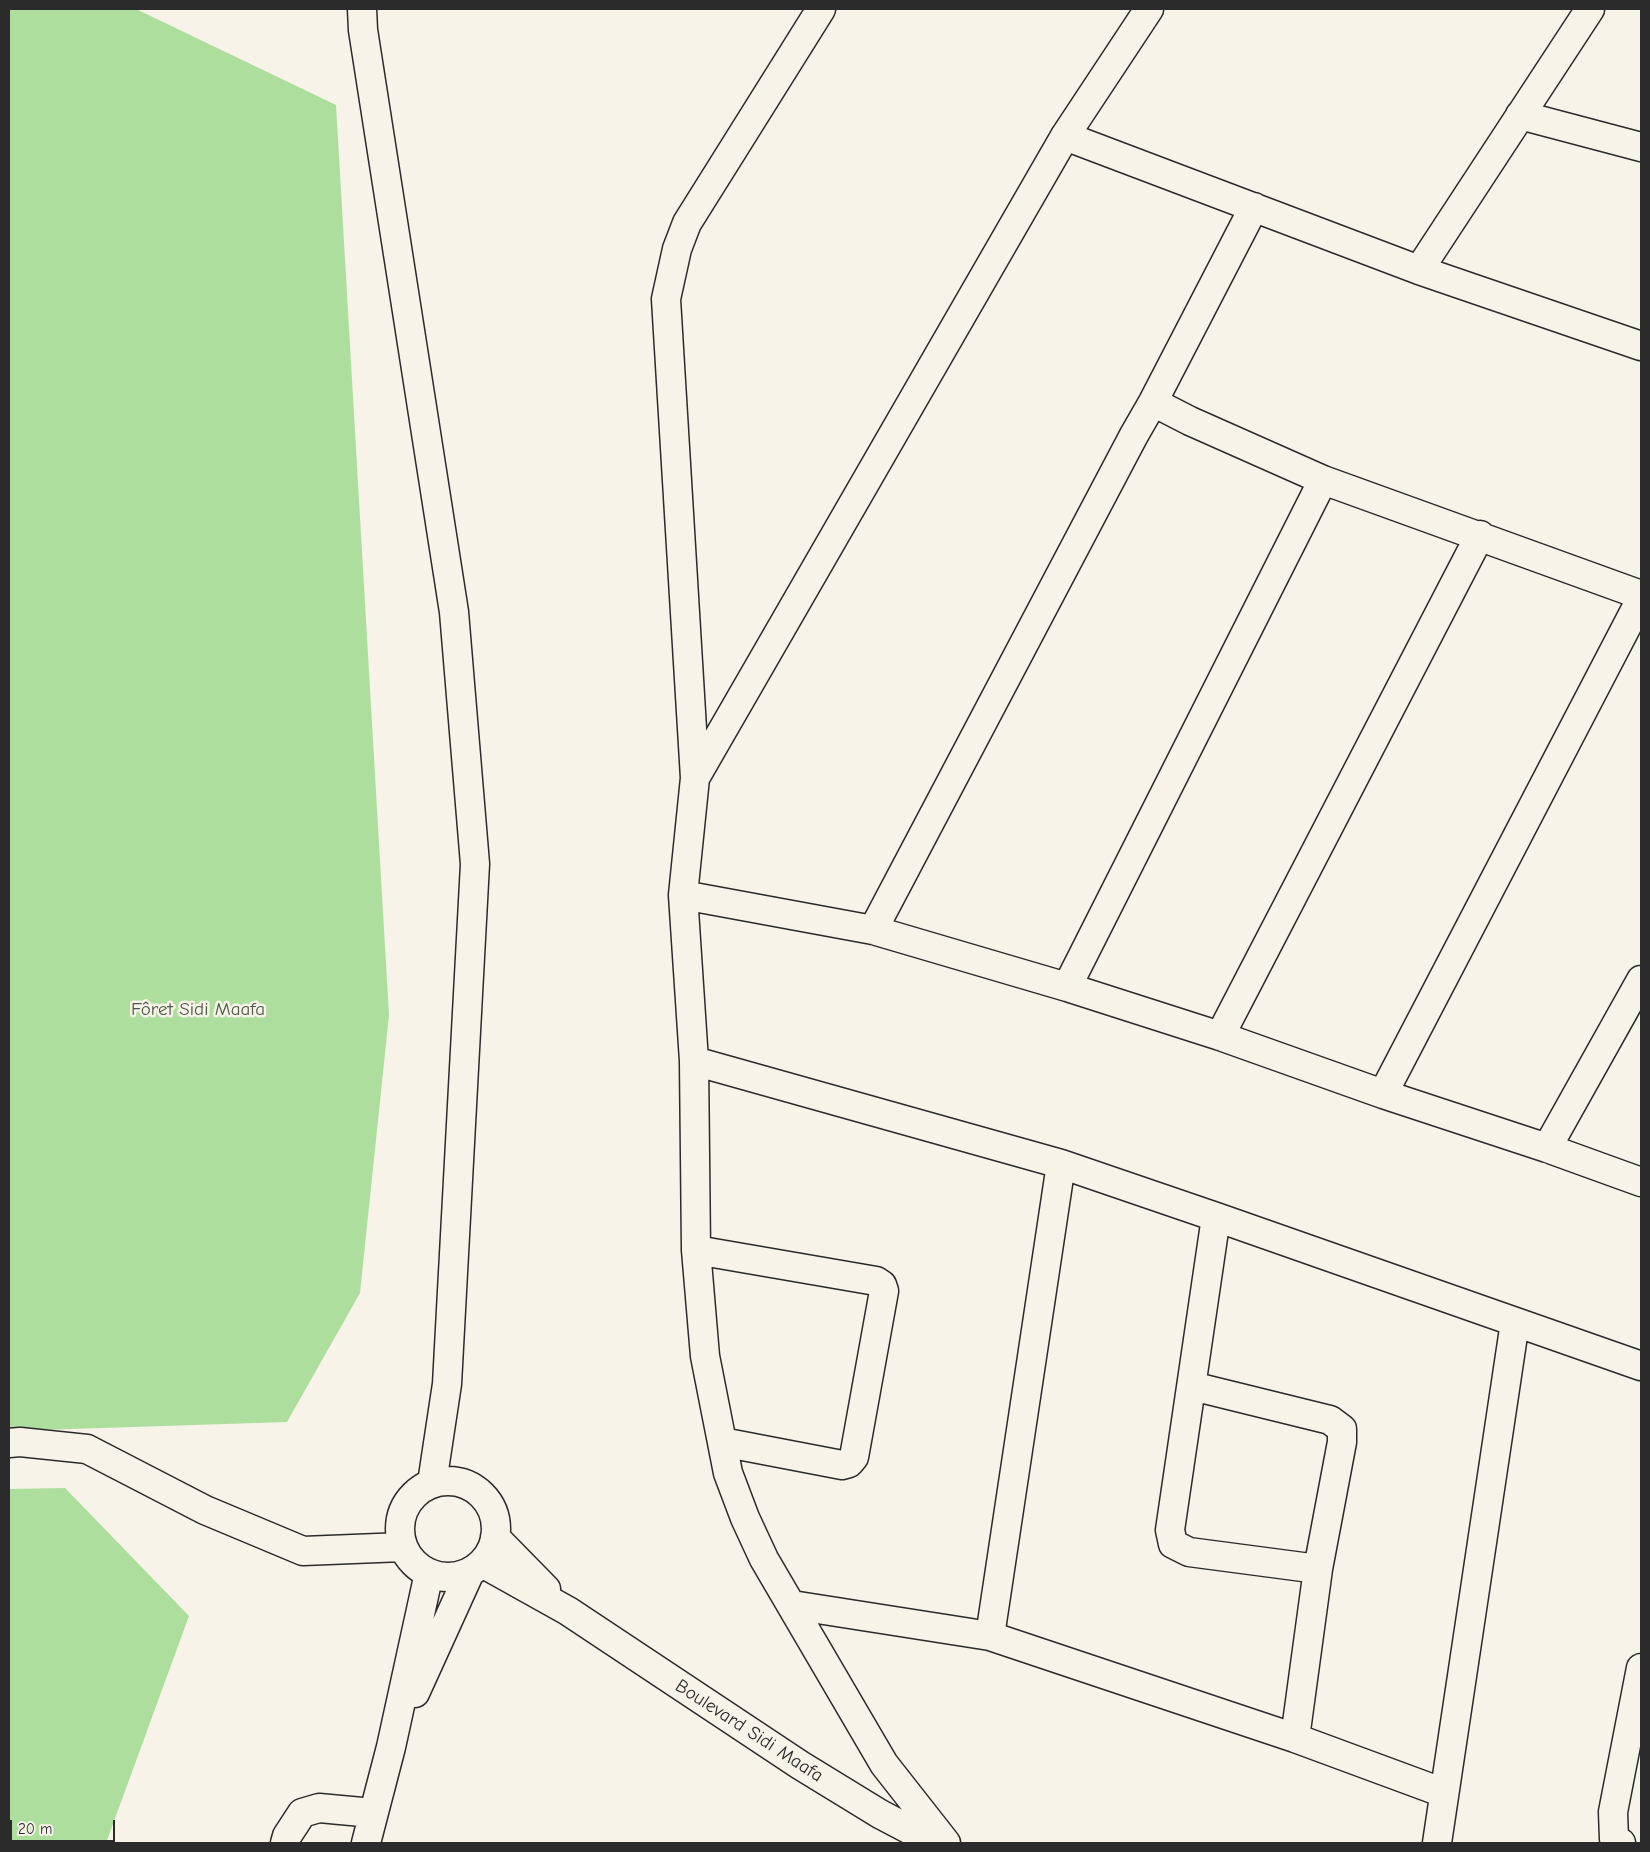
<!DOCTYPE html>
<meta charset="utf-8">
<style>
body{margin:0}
#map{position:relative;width:1650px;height:1852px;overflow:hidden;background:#f7f3e8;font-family:"Comic Neue",sans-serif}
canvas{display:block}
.frame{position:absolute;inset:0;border:10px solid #2b2b2b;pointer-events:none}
.scale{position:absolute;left:10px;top:1820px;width:105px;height:22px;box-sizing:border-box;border:2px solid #2b2b2b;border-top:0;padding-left:6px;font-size:15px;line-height:18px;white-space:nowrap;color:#2b2b2b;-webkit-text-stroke:4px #f7f3e8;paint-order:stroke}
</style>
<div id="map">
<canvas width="1650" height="1852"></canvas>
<div class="frame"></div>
<div class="scale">20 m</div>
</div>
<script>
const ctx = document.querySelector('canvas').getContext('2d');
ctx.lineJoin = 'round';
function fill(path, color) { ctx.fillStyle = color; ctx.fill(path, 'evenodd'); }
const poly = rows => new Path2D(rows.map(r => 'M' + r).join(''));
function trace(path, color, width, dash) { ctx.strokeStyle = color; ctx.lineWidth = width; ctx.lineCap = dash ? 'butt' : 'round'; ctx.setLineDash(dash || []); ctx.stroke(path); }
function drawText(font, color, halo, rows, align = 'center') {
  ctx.font = font + ' "Comic Neue",sans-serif'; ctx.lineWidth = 5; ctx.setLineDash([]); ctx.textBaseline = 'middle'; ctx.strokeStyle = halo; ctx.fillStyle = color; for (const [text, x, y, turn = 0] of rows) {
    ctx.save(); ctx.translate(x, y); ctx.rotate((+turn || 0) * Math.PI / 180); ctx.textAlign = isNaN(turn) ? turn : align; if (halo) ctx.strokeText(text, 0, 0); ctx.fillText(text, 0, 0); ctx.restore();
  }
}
const green = poly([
 [9,9,136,9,336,105,389,1015,360,1293,287,1422,9,1431],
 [65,1488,189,1616,106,1843,9,1843,9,1489]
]);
const minor = poly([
 [362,9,363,30,454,612,475,864,447,1384,432,1483],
 [821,9,687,223,677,249,666,299,695,778,683,895,694,1061,696,1250,705,1356,728,1473,745,1518,764,1559,884,1764,946,1843],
 [1520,115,1641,147],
 [1065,136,1419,270,1641,346],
 [1419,270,1590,9],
 [1153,402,1190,421,1323,480,1641,595],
 [695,778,1065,136,1149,9],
 [683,895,873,930,1067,987,1220,1036,1383,1094,1547,1148,1641,1182],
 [873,930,1134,435,1153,402,1254,207],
 [1067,987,1323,480],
 [1220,1036,1480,535],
 [694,1061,1061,1164,1216,1217,1641,1366],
 [1383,1094,1641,599],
 [1547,1148,1641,980],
 [1216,1217,1170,1530,1173,1544,1189,1552,1318,1569],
 [696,1250,876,1281,882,1285,884,1291,854,1457,849,1463,842,1465,722,1442],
 [1192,1386,1330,1420,1342,1429,1342,1442,1318,1569,1295,1738],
 [9,1443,20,1442,87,1449,205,1510,303,1551,403,1547],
 '400 1529a48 48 0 1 1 96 0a48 48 0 1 1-96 0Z',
 [495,1537,546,1589],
 [482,1563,568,1611,800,1765,880,1814,935,1843],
 [792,1605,990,1636,1295,1738,1444,1793],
 [990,1636,1061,1164],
 [415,1693,470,1572],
 [285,1843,287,1836,302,1813,319,1808,373,1813],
 [366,1843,391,1747,429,1573],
 [1437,1843,1515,1322],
 [1621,1843,1614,1839,1613,1812,1641,1668]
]);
const parkNames = [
 ["Fôret Sidi Maafa",198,1010]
];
const streetNames = [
 ["Boulevard Sidi Maafa",749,1731,33]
];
fill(green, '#adde9e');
trace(minor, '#2b2b2b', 31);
trace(minor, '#f7f3e8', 28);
drawText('19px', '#4c5848', '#f7f3e8', parkNames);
drawText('19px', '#2b2b2b', '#f7f3e8', streetNames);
</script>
